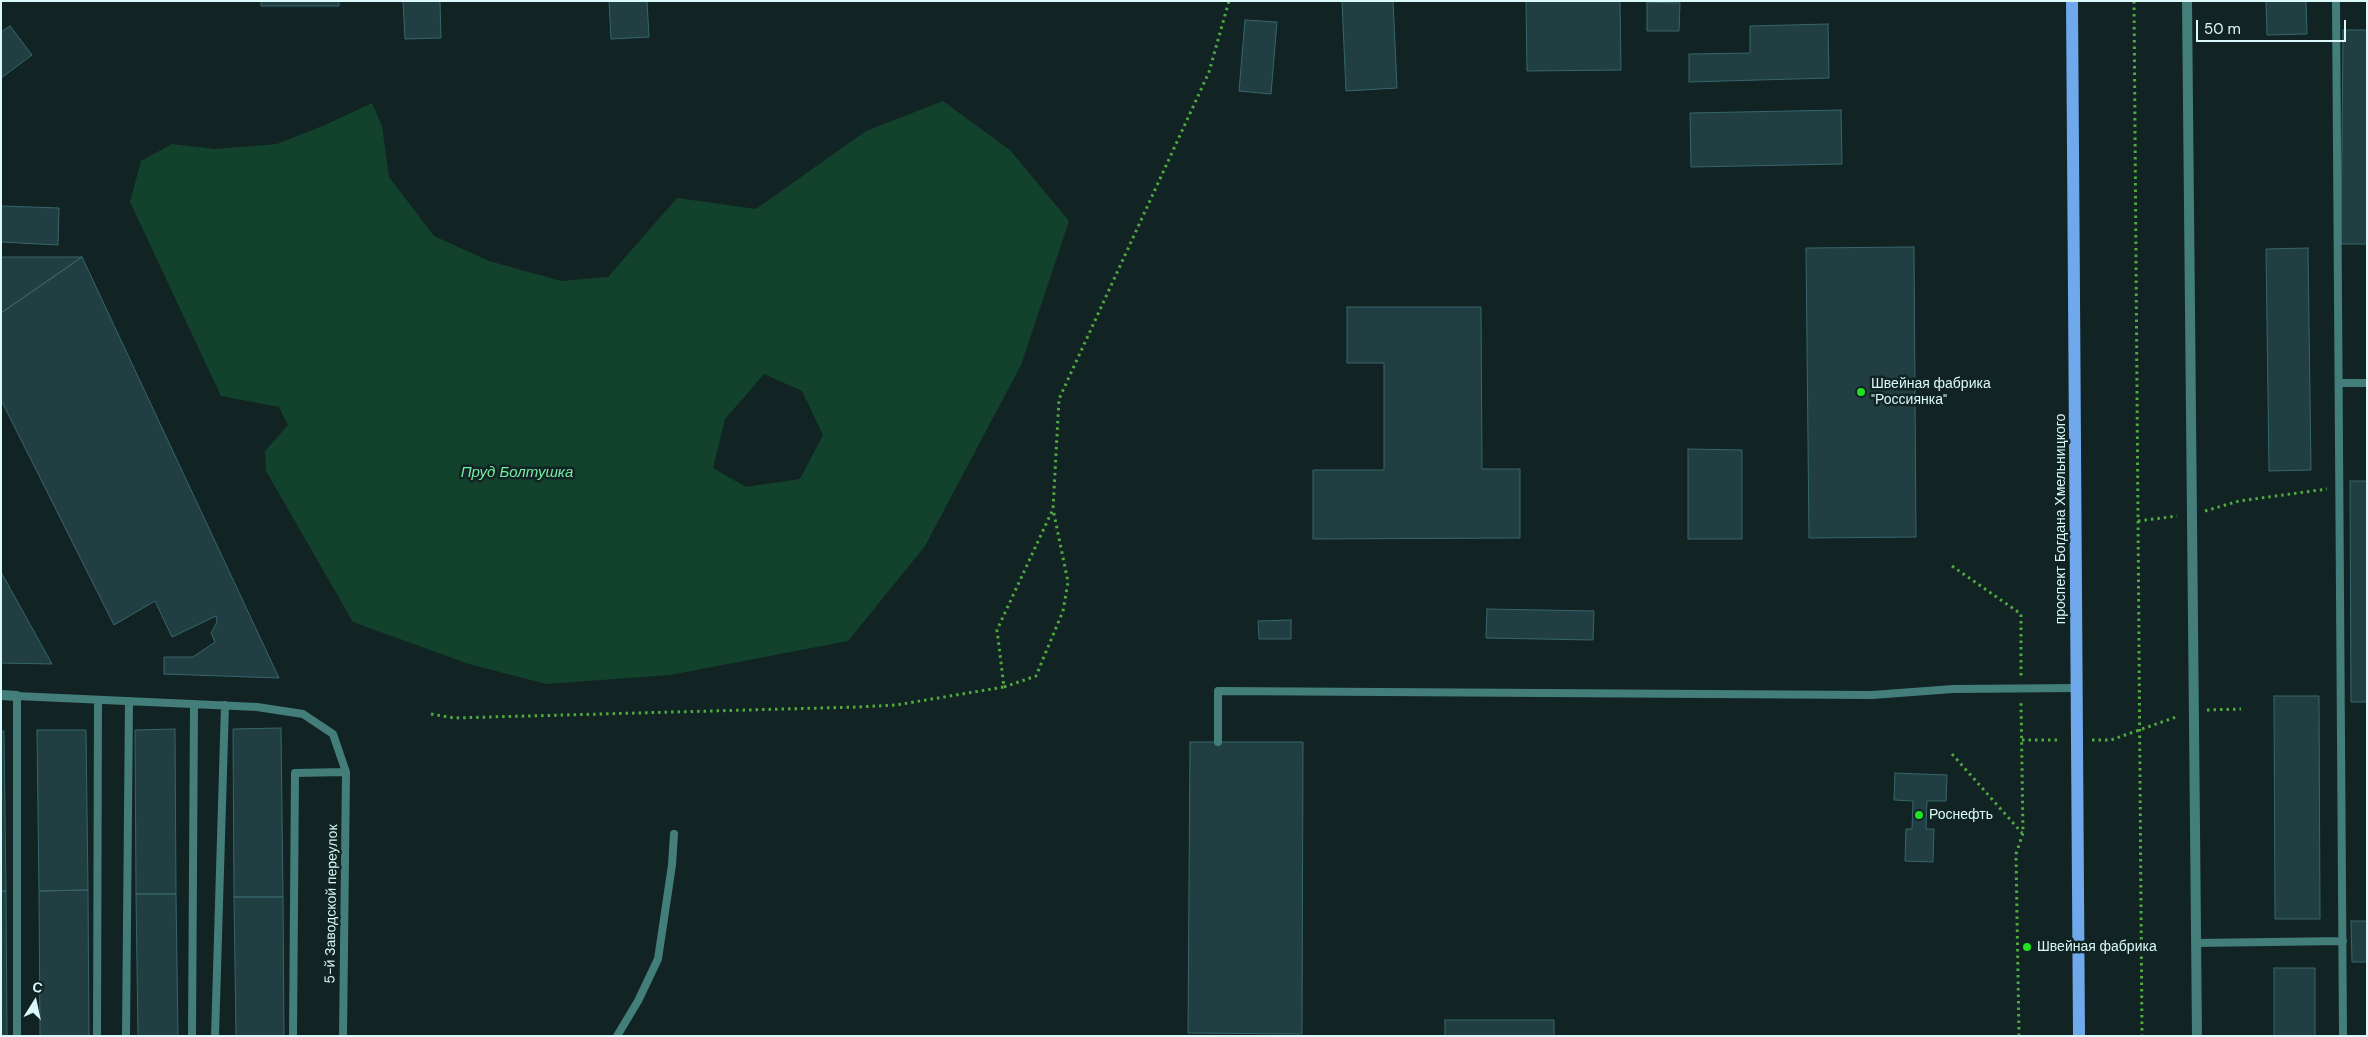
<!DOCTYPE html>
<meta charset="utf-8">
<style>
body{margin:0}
#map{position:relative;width:2368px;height:1037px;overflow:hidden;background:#122324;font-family:"DM Sans",sans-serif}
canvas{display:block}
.frame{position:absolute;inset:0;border:2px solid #daf9fa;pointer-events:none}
.north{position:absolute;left:10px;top:977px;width:50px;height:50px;-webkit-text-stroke:4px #122324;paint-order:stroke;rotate:10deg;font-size:14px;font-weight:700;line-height:20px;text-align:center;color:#daf9fa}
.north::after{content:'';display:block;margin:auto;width:18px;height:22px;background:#daf9fa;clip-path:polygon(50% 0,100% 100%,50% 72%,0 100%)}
.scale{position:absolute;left:2196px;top:20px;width:150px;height:22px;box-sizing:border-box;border:2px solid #daf9fa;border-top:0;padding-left:6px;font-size:15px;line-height:18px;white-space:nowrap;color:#daf9fa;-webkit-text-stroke:4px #122324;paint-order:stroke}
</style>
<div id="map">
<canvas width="2368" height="1037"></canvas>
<div class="frame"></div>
<div class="north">С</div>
<div class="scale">50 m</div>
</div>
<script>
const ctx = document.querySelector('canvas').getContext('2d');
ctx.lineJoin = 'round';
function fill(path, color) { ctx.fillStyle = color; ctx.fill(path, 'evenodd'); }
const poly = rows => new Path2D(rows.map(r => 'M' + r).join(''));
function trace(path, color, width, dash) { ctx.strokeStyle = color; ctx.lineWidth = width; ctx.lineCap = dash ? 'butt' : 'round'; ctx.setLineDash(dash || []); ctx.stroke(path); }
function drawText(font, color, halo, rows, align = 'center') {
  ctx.font = font + ' "DM Sans",sans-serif'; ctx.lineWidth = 5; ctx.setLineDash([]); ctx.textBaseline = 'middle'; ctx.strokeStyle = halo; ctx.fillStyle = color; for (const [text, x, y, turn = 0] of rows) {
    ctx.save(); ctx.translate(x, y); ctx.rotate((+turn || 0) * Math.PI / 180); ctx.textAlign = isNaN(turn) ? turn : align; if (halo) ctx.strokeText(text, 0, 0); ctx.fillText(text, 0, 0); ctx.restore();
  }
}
const water = poly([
 [943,101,1011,151,1069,221,1021,365,925,546,848,641,670,675,546,684,469,664,353,622,266,471,265,451,288,425,279,407,221,396,130,202,141,161,172,144,215,149,277,144,325,125,372,103,382,126,389,177,434,236,489,261,561,281,608,277,677,198,756,209,866,131],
 [764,374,802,391,823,435,800,479,746,487,713,468,725,419]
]);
const building = poly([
 [261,1,339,1,339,6,261,6,261,1],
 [403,1,440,1,441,38,405,39,403,1],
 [609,1,647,1,649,37,611,39,609,1],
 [1342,1,1393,1,1397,88,1346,91,1342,1],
 [1526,1,1620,1,1621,70,1527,71,1526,1],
 [2266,1,2306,1,2307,34,2267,35,2266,1],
 [1647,2,1680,3,1679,31,1647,31,1647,2],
 [1245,20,1277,22,1271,94,1239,91,1245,20],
 [1828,24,1829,78,1689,82,1689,54,1750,53,1750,26,1828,24],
 [10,26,32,55,1,78,1,32,10,26],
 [2343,30,2367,30,2367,244,2341,244,2343,30],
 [1841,110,1842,164,1691,167,1690,113,1841,110],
 [1,206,59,208,58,245,1,242,1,206],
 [1914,247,1916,537,1809,538,1806,248,1914,247],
 [2308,248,2311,470,2269,471,2266,249,2308,248],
 [1,257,82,257,1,313,1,257],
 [82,257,279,678,164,674,164,657,193,657,215,642,211,633,217,622,216,616,172,637,155,601,114,625,1,400,1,313,82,257],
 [1347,307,1481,307,1482,469,1520,469,1520,538,1313,539,1313,470,1384,470,1384,363,1347,363,1347,307],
 [1688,449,1742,450,1742,539,1688,539,1688,449],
 [2350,481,2367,481,2367,702,2351,702,2350,481],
 [1,572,52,664,1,663,1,572],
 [1487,609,1594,611,1593,640,1486,638,1487,609],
 [1291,620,1291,639,1259,639,1258,621,1291,620],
 [2274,696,2319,696,2320,919,2275,919,2274,696],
 [281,728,283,897,234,897,233,729,281,728],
 [175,729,176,894,136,894,135,730,175,729],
 [37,730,86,730,88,890,39,891,37,730],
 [1,731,4,731,6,891,1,891,1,731],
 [1190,742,1303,742,1302,1034,1188,1033,1190,742],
 [1895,773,1947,775,1946,801,1927,801,1926,829,1934,829,1933,862,1905,861,1906,829,1912,829,1913,801,1894,800,1895,773],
 [88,890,89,1036,40,1036,39,891,88,890],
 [1,891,6,891,7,1036,1,1036,1,891],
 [136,894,176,894,178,1036,138,1036,136,894],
 [234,897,283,897,284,1036,236,1036,234,897],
 [2351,921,2367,921,2367,962,2352,962,2351,921],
 [2274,968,2315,968,2315,1036,2274,1036,2274,968],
 [1445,1020,1554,1020,1554,1036,1445,1036,1445,1020]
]);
const path = poly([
 [2134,1,2142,1036],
 [2205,511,2239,501,2327,489],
 [2138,521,2177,516],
 [1952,566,2021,614,2021,677],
 [1004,687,1036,676,1063,611,1068,582,1053,509],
 [2207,710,2241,709],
 [431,714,454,718,858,707,896,705,1004,687,997,630,1053,509,1059,399,1209,72,1229,1],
 [2022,740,2061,740],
 [2092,740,2111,740,2179,716],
 [1952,754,2022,833],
 [2019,1036,2016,854,2023,833,2021,701]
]);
const lane = poly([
 [2336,1,2343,1036],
 [2340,383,2367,383],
 [1218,742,1218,691,1872,695,1953,689,2077,688],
 [2196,943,2343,941],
 [17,1036,17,696,257,707,303,714,333,734,346,772,295,773,293,1036],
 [97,1036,98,700],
 [126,1036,129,701],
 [192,1036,194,704],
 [215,1036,225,705],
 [343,1036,346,772],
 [617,1036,638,1001,658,959,672,865,674,834]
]);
const street = poly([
 [2187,1,2197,1036],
 [1,695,17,696]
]);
const primary = poly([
 [2072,1,2079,1036]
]);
const markers = [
 [1861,392,5,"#1fe221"],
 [1919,815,5,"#1fe221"],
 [2027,947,5,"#1fe221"]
];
const poiNames = [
 ["Швейная фабрика",1871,384],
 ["\"Россиянка\"",1871,400],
 ["Роснефть",1929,815],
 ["Швейная фабрика",2037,947]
];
const streetNames = [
 ["проспект Богдана Хмельницкого",2061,519,-90],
 ["5-й Заводской переулок",332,904,-89]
];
const waterNames = [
 ["Пруд Болтушка",517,473]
];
fill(water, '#13422c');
fill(building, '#213f43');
trace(building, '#36666c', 1);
trace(path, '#4faa3f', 3, [2.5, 4]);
trace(lane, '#437e7b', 8);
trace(street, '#437e7b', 10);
trace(primary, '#6fa9ec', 12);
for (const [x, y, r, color] of markers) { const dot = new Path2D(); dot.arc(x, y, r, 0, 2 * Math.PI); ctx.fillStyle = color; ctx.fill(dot); trace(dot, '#122324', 2); }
drawText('14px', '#daf9fa', '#122324', poiNames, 'left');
drawText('14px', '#daf9fa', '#122324', streetNames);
drawText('italic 15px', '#75eda2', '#122324', waterNames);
</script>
